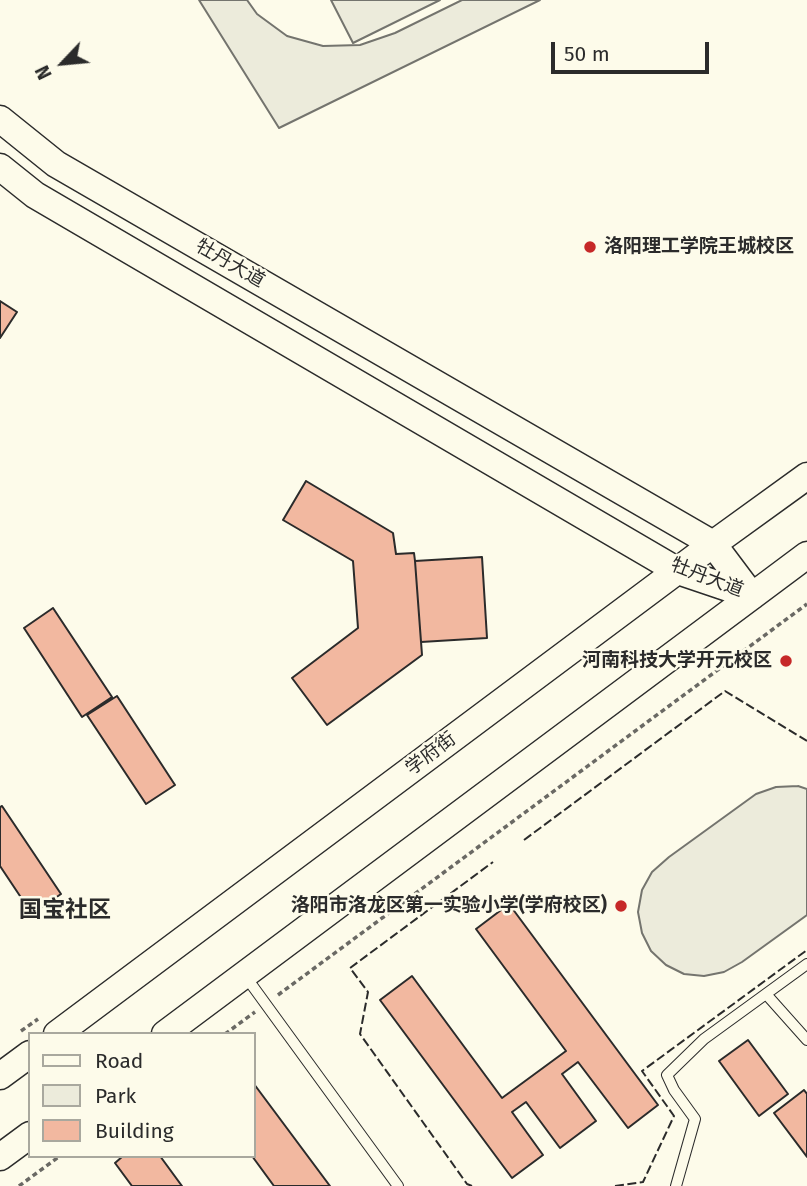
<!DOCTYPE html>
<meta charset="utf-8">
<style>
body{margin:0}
#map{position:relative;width:807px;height:1186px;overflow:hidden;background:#fdfbea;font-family:"Fira Sans",sans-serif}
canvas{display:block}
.legend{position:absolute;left:28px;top:1032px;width:228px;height:126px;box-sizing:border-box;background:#fdfbea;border:2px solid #a9a89e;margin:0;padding:9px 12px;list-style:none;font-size:21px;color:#2b2b2b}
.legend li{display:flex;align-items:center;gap:14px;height:35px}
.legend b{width:35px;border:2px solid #a9a89e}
.north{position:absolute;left:28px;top:28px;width:70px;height:70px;-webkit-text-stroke:5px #fdfbea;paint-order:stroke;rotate:244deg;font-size:19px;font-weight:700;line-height:28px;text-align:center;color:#2b2b2b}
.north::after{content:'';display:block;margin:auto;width:24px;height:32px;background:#2b2b2b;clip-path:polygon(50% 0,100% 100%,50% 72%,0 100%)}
.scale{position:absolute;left:551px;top:42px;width:158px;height:32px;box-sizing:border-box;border:4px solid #2b2b2b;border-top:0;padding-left:9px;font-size:21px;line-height:24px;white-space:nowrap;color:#2b2b2b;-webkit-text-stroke:5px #fdfbea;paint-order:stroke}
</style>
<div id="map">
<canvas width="807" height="1186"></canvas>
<ul class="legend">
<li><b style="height:9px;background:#fdfbea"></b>Road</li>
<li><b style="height:19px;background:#ecebdb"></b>Park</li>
<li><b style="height:19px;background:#f2b8a0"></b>Building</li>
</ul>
<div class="north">N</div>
<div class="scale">50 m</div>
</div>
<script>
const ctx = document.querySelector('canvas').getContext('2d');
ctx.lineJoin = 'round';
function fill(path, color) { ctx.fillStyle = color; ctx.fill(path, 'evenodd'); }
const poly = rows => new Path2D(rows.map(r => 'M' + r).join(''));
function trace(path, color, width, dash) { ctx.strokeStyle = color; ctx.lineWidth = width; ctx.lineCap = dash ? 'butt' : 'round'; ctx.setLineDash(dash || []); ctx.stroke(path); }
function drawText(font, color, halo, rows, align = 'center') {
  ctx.font = font + ' "Fira Sans","Noto Sans SC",sans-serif'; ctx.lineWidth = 5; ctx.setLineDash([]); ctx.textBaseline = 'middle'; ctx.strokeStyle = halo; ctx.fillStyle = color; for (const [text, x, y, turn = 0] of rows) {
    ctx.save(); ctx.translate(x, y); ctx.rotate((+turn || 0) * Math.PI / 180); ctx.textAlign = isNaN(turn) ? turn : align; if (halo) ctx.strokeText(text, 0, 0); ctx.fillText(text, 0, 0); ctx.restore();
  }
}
const green = poly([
 [199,0,247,0,257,14,287,36,323,46,360,45,395,33,462,0,540,0,279,128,199,0],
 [331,0,440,0,353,43,331,0],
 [798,786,807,789,807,915,742,962,724,972,704,976,684,974,666,965,651,951,642,933,638,912,642,890,652,872,669,857,756,794,776,787,798,786]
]);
const building = poly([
 [0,301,17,312,0,338,0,301],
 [306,481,393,533,396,554,414,553,415,561,422,655,327,725,292,678,358,628,353,561,283,520,306,481],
 [482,557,487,638,421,642,415,561,482,557],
 [53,608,112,697,82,717,24,628,53,608],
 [117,696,175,785,146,804,87,715,117,696],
 [2,806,61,894,32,914,0,866,0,807,2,806],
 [509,904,658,1105,628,1128,578,1062,562,1074,596,1121,560,1148,526,1102,512,1112,543,1155,512,1178,380,1000,412,976,502,1098,566,1051,476,929,509,904],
 [748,1040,788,1094,759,1116,719,1061,748,1040],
 [254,1084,330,1186,274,1186,252,1156,254,1084],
 [804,1090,807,1094,807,1157,774,1113,804,1090],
 [123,1156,160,1156,182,1186,132,1186,115,1163,123,1156]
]);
const path = poly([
 [278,995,807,604],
 [21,1031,38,1019],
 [225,1034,255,1012],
 [19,1186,60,1156]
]);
const service = poly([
 [246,977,398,1186],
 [766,994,807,1040],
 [676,1186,695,1119,674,1090,667,1075,704,1039,807,964]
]);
const secondary = poly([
 [0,119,56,164,713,544,752,596],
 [0,167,35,195,678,571,752,596],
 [57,1034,713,544,807,476],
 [165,1034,807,555],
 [0,1076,30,1054],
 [0,1157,30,1135]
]);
const fence = poly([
 [524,840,725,691,807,741],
 [472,1186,467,1184,360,1034,368,992,350,968,493,862],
 [615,1186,643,1182,674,1116,642,1071,807,950]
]);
const markers = [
 [590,247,7,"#c62828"],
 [786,661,7,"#c62828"],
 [621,906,7,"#c62828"]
];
const poiNames = [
 ["洛阳理工学院王城校区",604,247,"left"],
 ["河南科技大学开元校区",772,661],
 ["洛阳市洛龙区第一实验小学(学府校区)",607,906]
];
const streetNames = [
 ["牡丹大道",230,264,30],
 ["牡丹大道",707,578,21],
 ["学府街",431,754,-37]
];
const quarterNames = [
 ["国宝社区",65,911]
];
fill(green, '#ecebdb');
trace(green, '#74746e', 2);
fill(building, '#f2b8a0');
trace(building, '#2b2b2b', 2);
trace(service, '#2b2b2b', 12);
trace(secondary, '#2b2b2b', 29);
trace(path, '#6a6964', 3.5, [5, 3.5]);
trace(service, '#fdfbea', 10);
trace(secondary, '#fdfbea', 26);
trace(fence, '#2b2b2b', 2, [9, 3.5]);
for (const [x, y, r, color] of markers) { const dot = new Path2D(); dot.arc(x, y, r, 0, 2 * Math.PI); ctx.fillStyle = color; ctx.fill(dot); trace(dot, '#fdfbea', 2.5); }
drawText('bold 19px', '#2b2b2b', '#fdfbea', poiNames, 'right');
drawText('19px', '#2b2b2b', '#fdfbea', streetNames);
drawText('bold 23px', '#2b2b2b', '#fdfbea', quarterNames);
</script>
